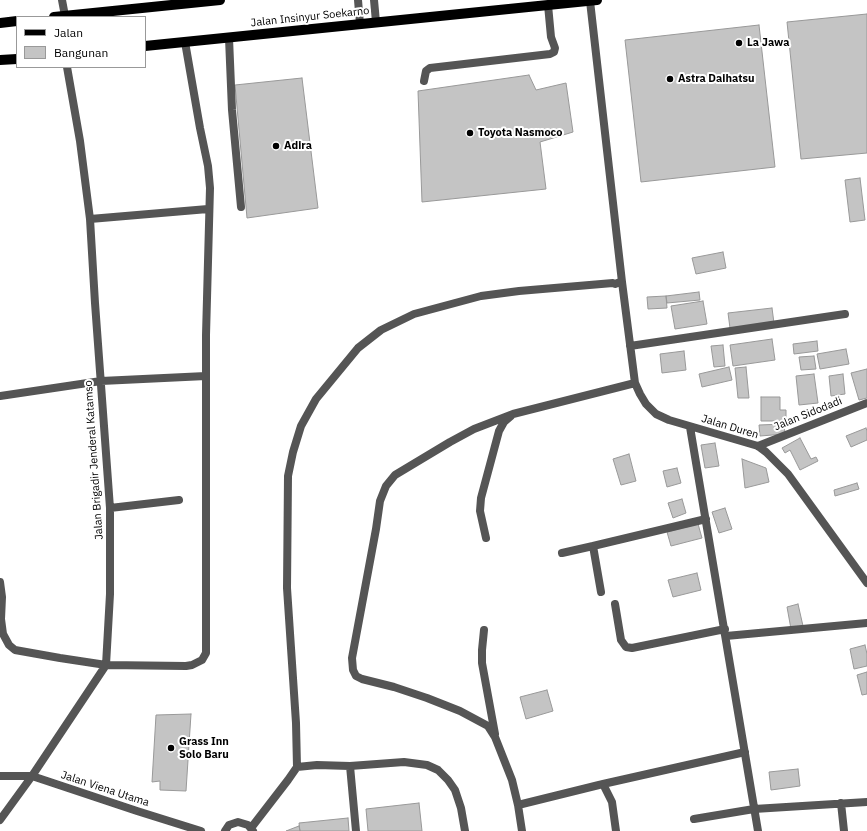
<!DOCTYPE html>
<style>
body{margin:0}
#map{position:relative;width:867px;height:831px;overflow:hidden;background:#fff;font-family:"IBM Plex Sans",sans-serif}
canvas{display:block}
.legend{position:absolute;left:16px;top:16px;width:130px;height:52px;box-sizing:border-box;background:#fff;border:1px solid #999;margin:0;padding:5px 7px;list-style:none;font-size:12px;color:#000}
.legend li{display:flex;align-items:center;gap:8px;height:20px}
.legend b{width:20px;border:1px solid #999}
</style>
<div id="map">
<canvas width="867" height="831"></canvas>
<ul class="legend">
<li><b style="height:5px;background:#000"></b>Jalan</li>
<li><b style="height:11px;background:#c4c4c4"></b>Bangunan</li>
</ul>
</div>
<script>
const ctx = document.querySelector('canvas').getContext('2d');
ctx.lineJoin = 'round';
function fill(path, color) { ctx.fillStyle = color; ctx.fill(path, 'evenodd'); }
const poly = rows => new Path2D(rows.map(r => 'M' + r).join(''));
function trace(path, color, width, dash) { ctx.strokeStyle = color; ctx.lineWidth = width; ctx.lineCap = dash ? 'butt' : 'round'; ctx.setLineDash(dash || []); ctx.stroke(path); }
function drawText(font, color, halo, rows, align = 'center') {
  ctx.font = font + ' "IBM Plex Sans",sans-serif'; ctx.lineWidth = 4; ctx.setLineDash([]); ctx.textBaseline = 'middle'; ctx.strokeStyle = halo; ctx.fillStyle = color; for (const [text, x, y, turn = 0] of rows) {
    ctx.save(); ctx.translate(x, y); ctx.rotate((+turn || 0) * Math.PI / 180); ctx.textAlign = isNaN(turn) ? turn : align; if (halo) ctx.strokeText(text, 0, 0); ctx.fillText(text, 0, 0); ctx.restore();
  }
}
const building = poly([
 [867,14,867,153,801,159,787,22,867,14],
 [759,25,775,167,641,182,625,40,759,25],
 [529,75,536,90,566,83,573,132,540,142,546,189,422,202,418,91,529,75],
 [302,78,318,208,247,218,235,85,302,78],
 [860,178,865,220,850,222,845,180,860,178],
 [723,252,726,268,696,274,692,258,723,252],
 [699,292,700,300,667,303,666,296,699,292],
 [666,296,667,308,648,309,647,297,666,296],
 [703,301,707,324,675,329,671,306,703,301],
 [772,308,774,323,730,328,728,313,772,308],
 [772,339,775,360,733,366,730,345,772,339],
 [817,341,818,351,794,354,793,344,817,341],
 [723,345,725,366,714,367,711,346,723,345],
 [846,349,849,364,820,369,817,354,846,349],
 [684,351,686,370,662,373,660,354,684,351],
 [814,356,816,369,801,370,799,357,814,356],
 [729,367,732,380,702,387,699,374,729,367],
 [746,367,749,398,738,398,735,368,746,367],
 [867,369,867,398,859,400,851,373,867,369],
 [814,374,818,403,799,405,796,376,814,374],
 [843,374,845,394,831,396,829,376,843,374],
 [761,397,780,397,780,410,786,410,786,421,761,421,761,397],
 [784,424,785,434,760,436,759,425,784,424],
 [866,428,867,431,867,440,851,447,846,436,866,428],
 [800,438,811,459,816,457,818,461,800,470,790,450,785,453,782,448,800,438],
 [715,443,719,466,705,468,701,445,715,443],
 [629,454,636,481,621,485,613,459,629,454],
 [742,459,766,468,769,482,745,488,742,459],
 [677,468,681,483,667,487,663,471,677,468],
 [857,483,859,489,835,496,834,490,857,483],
 [682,499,686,513,673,518,668,503,682,499],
 [725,508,732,529,719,533,712,512,725,508],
 [698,524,702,538,671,546,667,532,698,524],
 [697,573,701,590,673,597,668,580,697,573],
 [798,604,803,626,791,629,787,607,798,604],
 [865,645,867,654,867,666,854,669,850,649,865,645],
 [867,672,867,694,862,695,857,675,867,672],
 [547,690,553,711,526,719,520,697,547,690],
 [191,714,186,791,160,790,160,781,152,782,156,715,191,714],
 [798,769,800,786,771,790,769,772,798,769],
 [419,803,422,831,368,831,366,809,419,803],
 [348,818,349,831,300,831,299,823,348,818],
 [299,826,300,831,286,831,299,826]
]);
const lane = poly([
 [229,38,232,110,241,207],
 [424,81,426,71,430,68,550,54,554,52,555,48,551,37,548,5]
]);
const street = poly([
 [62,0,65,16],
 [358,0,360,24],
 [374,0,376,22],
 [590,1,622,282,635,383,640,394,646,404,656,414,669,420,758,446,766,452,788,474,867,583],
 [90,219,208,209],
 [630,346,845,314],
 [0,396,101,381,206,376],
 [690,427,758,831],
 [758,446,867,403],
 [110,508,179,500],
 [486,538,480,511,481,498,499,431,504,422,511,416],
 [562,553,593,546],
 [0,582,2,597,1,619,3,634,9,645,15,650,60,658,106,665,186,666,192,665,202,660,206,653,206,335,210,188,208,166,200,128,185,42],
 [601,592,593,546,706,519],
 [615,604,621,640,626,647,632,648,725,629],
 [484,630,482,650,482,663,495,734],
 [726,636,867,623],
 [350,766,356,831],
 [297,767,317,765,350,766,404,762,427,765,438,770,448,780,455,790,461,808,465,831],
 [0,776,32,776,137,811,201,831],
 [603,784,745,752],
 [841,803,844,831],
 [518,805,603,784,612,802,616,831],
 [694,819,754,809,867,802],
 [0,820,32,776,106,665,110,594,110,508,95,303,90,219,80,141,67,67],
 [251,828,288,780,297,767,296,723,287,588,288,476,293,452,301,426,316,399,358,348,381,330,414,314,481,296,519,291,613,283,615,284,620,282],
 [225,831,229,825,238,822,248,825,253,831],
 [522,831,518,805,512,780,495,737,488,726,460,711,427,698,394,687,362,679,356,676,353,670,352,658,376,529,380,501,386,486,395,475,450,442,474,429,513,414,635,383]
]);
const primary = poly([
 [54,17,220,0],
 [0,23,17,21],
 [145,46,597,0],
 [0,60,17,59]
]);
const markers = [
 [739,43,4,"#000"],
 [670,79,4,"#000"],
 [470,133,4,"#000"],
 [276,146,4,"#000"],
 [171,748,4,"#000"]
];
const streetNames = [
 ["Jalan Insinyur Soekarno",310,17,-6],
 ["Jalan Sidodadi",808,414,-22],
 ["Jalan Duren",730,427,17],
 ["Jalan Brigadir Jenderal Katamso",94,460,-94],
 ["Jalan Viena Utama",105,789,18]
];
const poiNames = [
 ["La Jawa",747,43],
 ["Astra Daihatsu",678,79],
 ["Toyota Nasmoco",478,133],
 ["Adira",284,146],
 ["Grass Inn",179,742],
 ["Solo Baru",179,755]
];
fill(building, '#c4c4c4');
trace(building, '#999', 1);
trace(lane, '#555', 8);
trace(street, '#555', 8);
trace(primary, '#000', 10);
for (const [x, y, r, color] of markers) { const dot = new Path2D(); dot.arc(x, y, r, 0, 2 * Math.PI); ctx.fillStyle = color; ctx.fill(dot); trace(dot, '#fff', 1.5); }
drawText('11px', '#000', '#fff', streetNames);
drawText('bold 11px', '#000', '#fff', poiNames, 'left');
</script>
